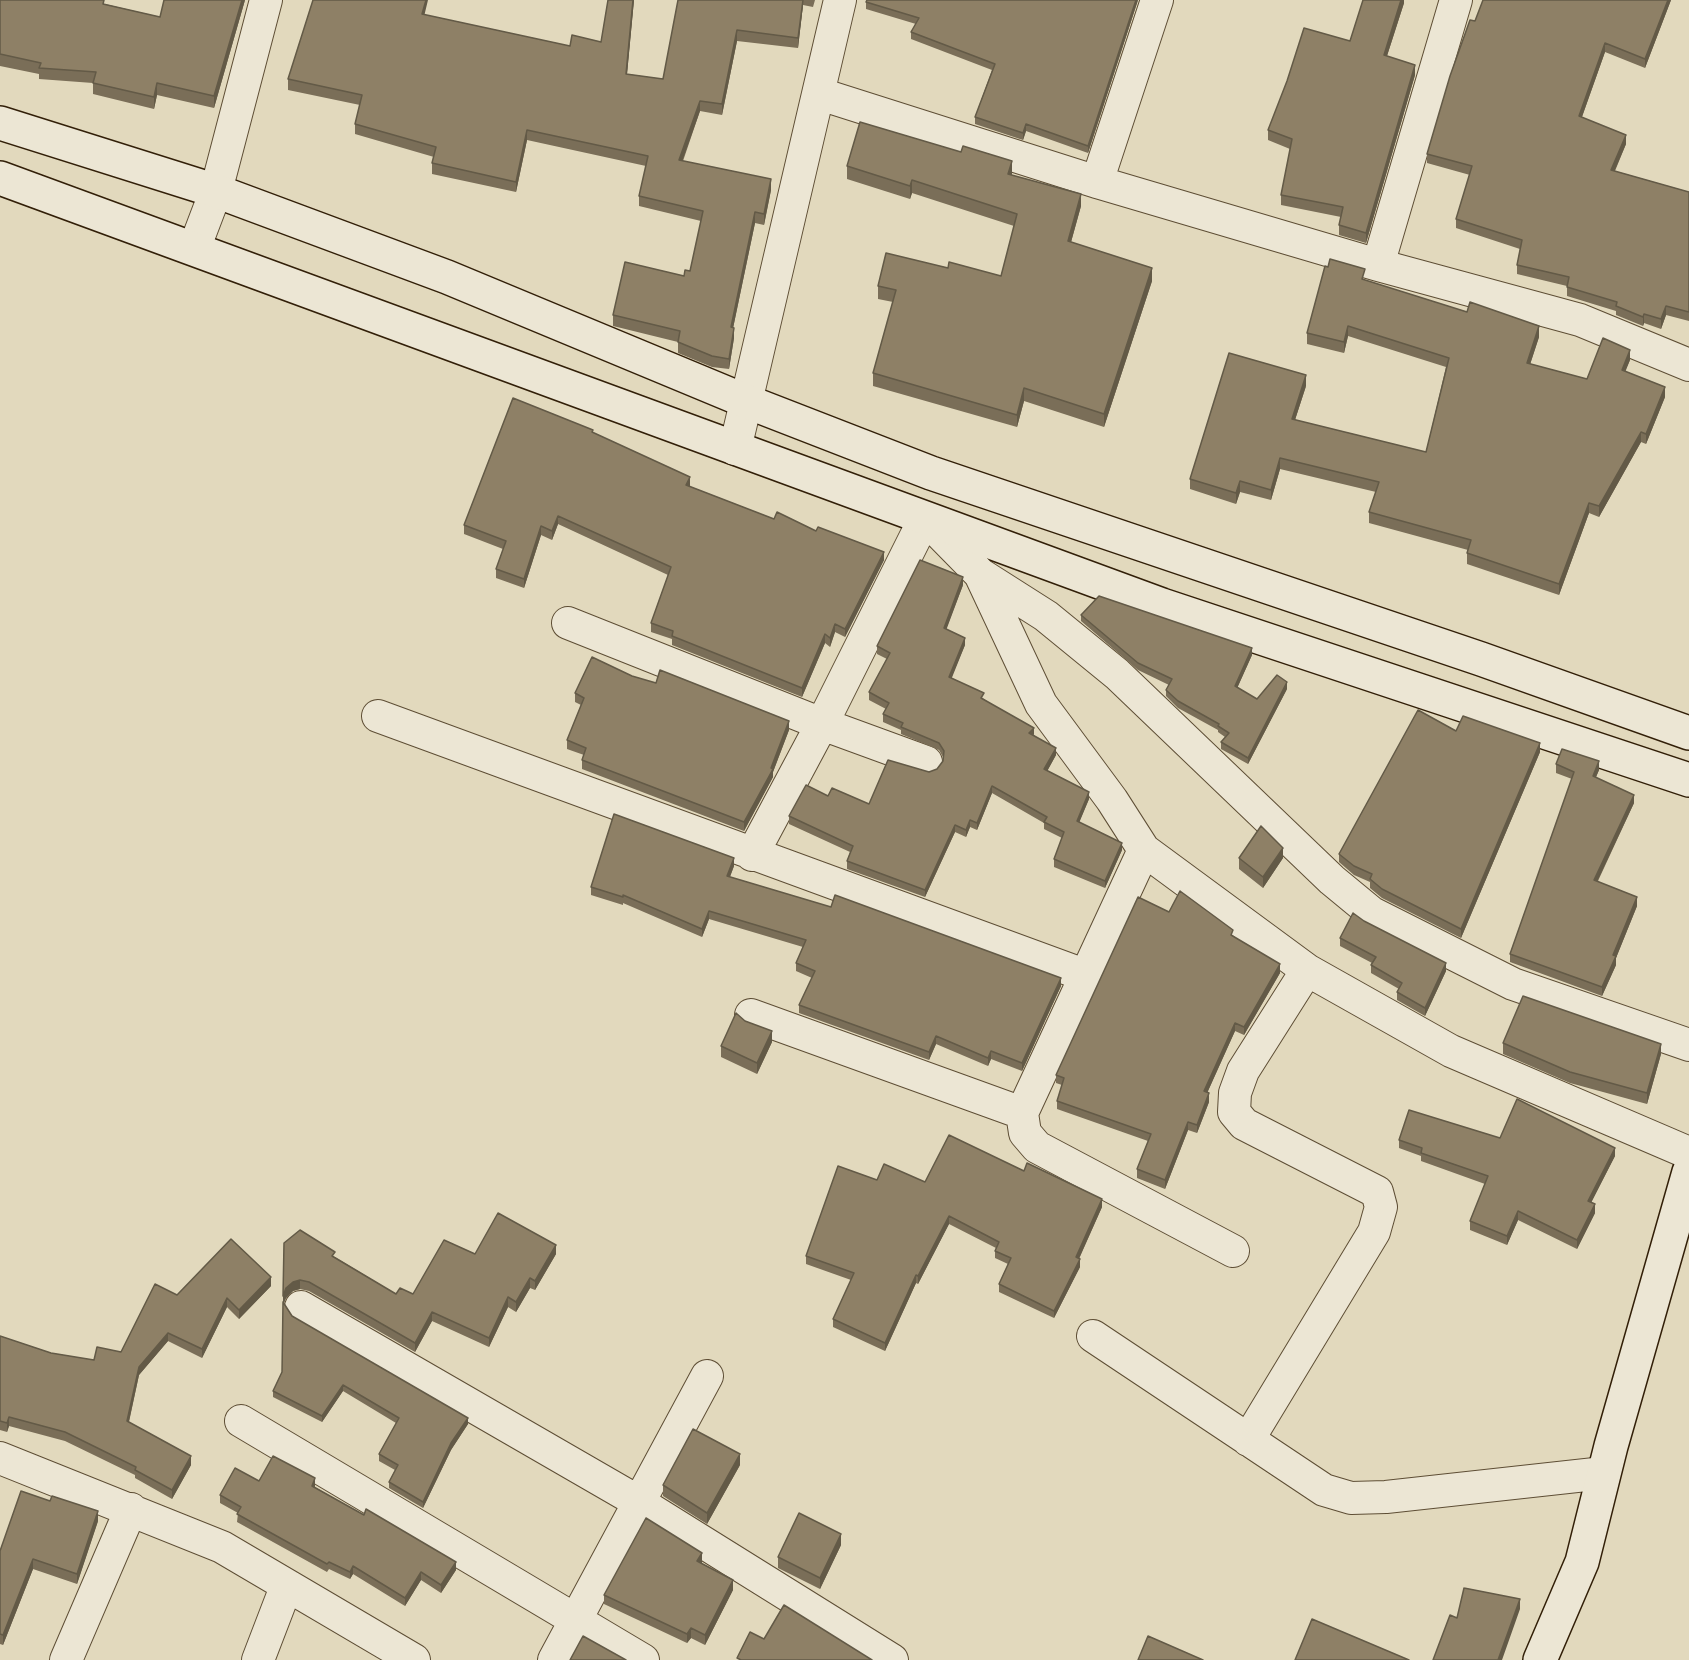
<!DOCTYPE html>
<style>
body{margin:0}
canvas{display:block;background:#e2d9bd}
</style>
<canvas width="1689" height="1660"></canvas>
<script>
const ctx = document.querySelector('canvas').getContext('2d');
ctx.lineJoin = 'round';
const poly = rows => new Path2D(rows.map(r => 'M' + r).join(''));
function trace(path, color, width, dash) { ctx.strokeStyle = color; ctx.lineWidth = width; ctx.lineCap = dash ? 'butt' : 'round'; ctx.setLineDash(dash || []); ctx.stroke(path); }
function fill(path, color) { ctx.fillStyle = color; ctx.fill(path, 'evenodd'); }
const street = poly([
 [820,94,1097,182,1378,265,1580,320,1689,365],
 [1097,182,1157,0],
 [194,249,216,191,266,0],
 [1378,265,1456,0],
 [735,449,840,0],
 [980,574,1046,616,1117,674,1332,880,1372,913,1513,984,1689,1045],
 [568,623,822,724,926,762],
 [378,716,1087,976],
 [1144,850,1022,1113,1025,1133,1037,1147,1233,1251],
 [752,855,822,724,925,518,980,574,1041,704,1112,800,1144,850,1307,970,1451,1051,1689,1153],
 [751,1015,1022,1113],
 [301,1307,637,1501,892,1660],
 [1093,1336,1324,1490,1351,1498,1386,1497,1604,1473],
 [241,1421,643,1660],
 [1248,1440,1374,1232,1381,1207,1377,1192,1244,1124,1234,1112,1235,1093,1243,1071,1307,970],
 [0,1458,222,1547,414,1660],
 [66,1660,131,1509],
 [258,1660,286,1587],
 [554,1660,707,1376]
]);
const secondary = poly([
 [0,123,216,191,447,277,748,402,931,473,1481,659,1689,733],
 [0,178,1162,605,1689,780],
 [1540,1660,1582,1562,1611,1446,1689,1172]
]);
const wall = poly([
 [0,0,105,4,160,17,245,0,214,108,157,95,154,109,93,94,93,83,39,79,39,74,0,66],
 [608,0,634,0,627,74,663,79,678,0,815,0,813,7,803,5,798,48,737,41,722,115,700,111,683,161,771,190,764,225,755,223,733,328,734,338,729,369,712,367,678,353,678,342,613,326,613,315,684,276,690,271,701,221,639,206,639,196,646,166,527,140,516,192,432,174,432,163,434,157,355,134,355,124,360,105,288,90,288,79,425,15,570,46,601,42],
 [1138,0,1088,153,1026,131,1023,140,975,124,975,117,992,70,911,39,911,32,916,24,866,9,866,2],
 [1404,0,1404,3,1387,56,1415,75,1366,243,1339,235,1339,225,1341,217,1281,205,1281,195,1290,149,1268,140,1268,130,1350,41],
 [1671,0,1645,68,1605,52,1582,117,1626,144,1615,171,1689,192,1689,321,1666,315,1661,329,1644,323,1643,326,1616,315,1616,311,1567,296,1567,286,1517,274,1517,265,1520,249,1456,228,1456,219,1470,175,1427,163,1427,154,1475,21],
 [847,166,1012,174,1012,175,1081,206,1071,242,1152,281,1104,427,1024,401,1017,427,873,386,873,373,893,302,878,299,878,286,948,268,1001,276,1014,226,912,193,910,199,847,179],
 [1328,267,1365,280,1539,337,1530,364,1587,379,1630,360,1625,371,1665,397,1646,444,1641,442,1599,517,1589,513,1559,595,1467,564,1467,553,1468,550,1369,523,1369,512,1376,492,1280,469,1271,500,1240,492,1236,504,1190,489,1190,479,1306,386,1295,420,1426,452,1446,367,1348,336,1344,353,1307,344,1307,333],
 [593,433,689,486,774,519,816,531,884,560,845,637,835,632,830,647,825,643,802,697,672,645,672,639,651,632,651,623,668,575,558,524,552,540,541,535,524,588,496,578,496,569,503,549,464,534,464,525],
 [963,585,946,629,965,645,951,678,984,699,1034,735,1056,755,1047,771,1089,799,1079,822,1122,850,1105,888,1054,867,1054,859,1062,838,1044,829,1044,823,992,793,977,830,970,827,966,837,955,832,925,897,847,869,847,861,850,852,789,824,789,816,828,796,869,804,937,769,943,761,943,757,939,750,901,734,901,730,883,722,883,714,886,709,869,700,869,692,887,659,877,654,877,646],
 [1081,615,1252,655,1237,688,1257,699,1287,689,1248,764,1221,749,1221,742,1225,737,1218,732,1218,730,1178,708,1166,696,1166,690,1169,685,1138,670,1081,621],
 [632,676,789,730,773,772,773,777,744,831,582,769,582,760,584,755,567,749,567,740,581,705,575,702,575,693],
 [1456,731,1540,752,1461,938,1382,898,1370,888,1370,882,1354,875,1339,862,1339,854],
 [1556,764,1599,770,1596,777,1634,803,1598,881,1637,906,1616,958,1616,965,1602,996,1510,962,1510,954,1572,779,1556,773],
 [1239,858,1283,858,1263,888,1239,869],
 [734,866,730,877,1061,986,1022,1071,991,1059,988,1066,936,1044,929,1060,799,1013,799,1005,812,978,796,971,796,963,803,947,709,919,702,937,623,903,623,905,591,895,591,887],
 [1169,912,1233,937,1280,973,1244,1035,1235,1031,1207,1093,1209,1102,1197,1133,1188,1130,1165,1189,1137,1178,1137,1169,1148,1141,1057,1109,1057,1101,1062,1085,1056,1083,1056,1075],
 [1364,921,1446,971,1425,1016,1397,1000,1397,992,1399,989,1371,973,1371,965,1372,963,1340,946,1340,938],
 [745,1021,772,1042,757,1074,721,1057,721,1046],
 [1503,1043,1661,1054,1647,1104,1570,1083,1503,1054],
 [1500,1138,1615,1156,1591,1202,1595,1213,1577,1249,1518,1220,1507,1245,1470,1230,1470,1221,1485,1184,1421,1161,1421,1156,1399,1148,1399,1140],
 [1024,1171,1102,1207,1079,1259,1080,1267,1054,1318,999,1292,999,1284,1008,1264,995,1258,995,1251,996,1248,949,1224,918,1284,916,1283,885,1351,833,1327,833,1319,851,1280,806,1264,806,1256,877,1180,925,1182],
 [284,1243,335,1257,396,1294,413,1294,475,1254,556,1254,535,1290,530,1288,516,1312,508,1307,489,1347,432,1321,415,1352,309,1291,300,1289,293,1291,286,1298,284,1303,292,1316,468,1424,451,1450,423,1508,389,1488,389,1482,395,1470,379,1461,379,1454,396,1423,343,1391,322,1422,273,1397,273,1391,282,1372],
 [271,1286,239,1319,227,1307,202,1358,168,1341,139,1375,129,1422,191,1465,172,1499,135,1478,135,1475,65,1441,9,1426,7,1432,0,1430,0,1336,51,1353,94,1360,121,1352,177,1295],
 [740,1465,707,1524,663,1496,663,1485],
 [259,1481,315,1486,315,1487,456,1570,441,1593,421,1580,405,1606,353,1574,350,1579,329,1569,327,1572,237,1522,238,1513,220,1503,220,1495],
 [98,1521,77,1584,33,1569,3,1645,0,1644,0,1551],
 [841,1545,820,1589,778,1568,778,1557],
 [701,1563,733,1590,705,1645,691,1638,687,1643,604,1604,604,1595,702,1563]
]);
const shadedWall = poly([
 [242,0,245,0,214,108,214,96],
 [426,0,428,0,422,25,422,14],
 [633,0,634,0,626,85,626,74],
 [803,0,803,5,798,48,798,38],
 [1136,0,1138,0,1088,153,1088,146],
 [1401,0,1404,0,1404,3,1384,65,1384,55],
 [1668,0,1671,0,1645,68,1645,59],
 [737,30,737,41,722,115,722,104],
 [1605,43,1605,52,1579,125,1579,116],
 [1415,65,1415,75,1366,243,1366,233],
 [157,83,157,95,154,109,154,97],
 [700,101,700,111,679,170,679,160],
 [1026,124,1026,131,1023,140,1023,133],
 [527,130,527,140,516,192,516,182],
 [1626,135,1626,144,1611,179,1611,170],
 [1012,161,1012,174,1008,187,1008,174],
 [771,179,771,190,764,225,764,214],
 [912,180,912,193,910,199,910,186],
 [1081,194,1081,206,1068,253,1068,241],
 [755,212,755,223,731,338,731,327],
 [1152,268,1152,281,1104,427,1104,414],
 [1666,306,1666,315,1661,329,1661,319],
 [1644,314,1644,323,1643,326,1643,317],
 [1348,326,1348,336,1344,353,1344,342],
 [1539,326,1539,337,1527,374,1527,363],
 [734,328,734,338,729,369,729,359],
 [1630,350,1630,360,1622,380,1622,370],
 [1306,375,1306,386,1292,429,1292,419],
 [1665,387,1665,397,1646,444,1646,434],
 [1024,388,1024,401,1017,427,1017,415],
 [1641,432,1641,442,1599,517,1599,506],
 [1280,458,1280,469,1271,500,1271,490],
 [690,477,690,486,686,494,686,485],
 [1240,481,1240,492,1236,504,1236,493],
 [1589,503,1589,513,1559,595,1559,584],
 [558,516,558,524,552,540,552,531],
 [541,526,541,535,524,588,524,579],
 [884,552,884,560,845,637,845,629],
 [963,577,963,585,944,636,944,628],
 [835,624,835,632,830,647,830,638],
 [825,634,825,643,802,697,802,688],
 [965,638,965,645,949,685,949,677],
 [1252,648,1252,655,1235,693,1235,686],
 [1287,682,1287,689,1248,764,1248,758],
 [789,721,789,730,773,772,773,777,744,831,744,822,771,768],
 [1034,728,1034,735,1029,733],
 [1540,743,1540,752,1461,938,1461,929],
 [1056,748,1056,755,1044,777,1044,769],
 [1599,761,1599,770,1593,784,1593,776],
 [992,786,992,793,977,830,977,823],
 [1089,792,1089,799,1077,828,1077,821],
 [1634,795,1634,803,1594,888,1594,880],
 [970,820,970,827,966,837,966,830],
 [955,825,955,832,925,897,925,890],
 [1122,843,1122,850,1105,888,1105,881],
 [1283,848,1283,858,1263,888,1263,877],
 [734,858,734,866,727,884,727,876],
 [1637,897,1637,906,1616,958,1616,965,1602,996,1602,987,1613,955],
 [709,911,709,919,702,937,702,929],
 [1446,963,1446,971,1425,1016,1425,1008],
 [1280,964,1280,973,1244,1035,1244,1027],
 [1061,978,1061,986,1022,1071,1022,1063],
 [1235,1023,1235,1031,1204,1100,1204,1091],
 [772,1031,772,1042,757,1074,757,1063],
 [936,1036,936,1044,929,1060,929,1052],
 [1661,1044,1661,1054,1647,1104,1647,1093],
 [991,1051,991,1059,988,1066,988,1058],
 [1209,1093,1209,1102,1197,1133,1197,1125],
 [1188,1122,1188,1130,1165,1189,1165,1180],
 [1615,1148,1615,1156,1588,1209,1588,1201],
 [1102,1199,1102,1207,1076,1265,1076,1257],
 [1595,1204,1595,1213,1577,1249,1577,1240],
 [1518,1211,1518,1220,1507,1245,1507,1236],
 [949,1216,949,1224,918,1284,918,1276],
 [556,1245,556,1254,535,1290,535,1281],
 [1080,1259,1080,1267,1054,1318,1054,1311],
 [916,1275,916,1283,885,1351,885,1343],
 [271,1277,271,1286,239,1319,239,1310],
 [530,1278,530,1288,516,1312,516,1302],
 [300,1280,300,1289,293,1291,286,1298,283,1305,283,1296,286,1288,293,1282],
 [508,1297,508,1307,489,1347,489,1338],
 [227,1298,227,1307,202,1358,202,1349],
 [432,1312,432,1321,415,1352,415,1343],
 [168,1333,168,1341,139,1375,127,1430,127,1421,139,1367],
 [343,1385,343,1391,322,1422,322,1416],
 [9,1417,9,1426,7,1432,7,1423],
 [468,1418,468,1424,451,1450,423,1508,423,1502,451,1443],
 [740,1454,740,1465,707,1524,707,1513],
 [191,1456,191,1465,172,1499,172,1490],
 [315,1478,315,1486,312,1493,312,1486],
 [98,1511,98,1521,77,1584,77,1574],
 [841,1534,841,1545,820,1589,820,1578],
 [702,1553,702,1563,697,1571,697,1561],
 [33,1559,33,1569,3,1645,3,1635],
 [456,1562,456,1570,441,1593,441,1585],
 [353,1566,353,1574,350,1579,350,1572],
 [421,1572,421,1580,405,1606,405,1598],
 [733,1580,733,1590,705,1645,705,1635],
 [1520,1599,1520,1609,1502,1660,1498,1660],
 [691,1628,691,1638,687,1643,687,1634]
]);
const building = poly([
 [0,0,104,0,103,4,160,17,164,0,242,0,214,96,157,83,154,97,93,83,96,72,39,68,41,63,0,54,0,0],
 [313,0,426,0,422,14,570,46,572,35,601,42,608,0,633,0,626,74,663,79,678,0,803,0,798,38,737,30,722,104,700,101,679,160,771,179,764,214,755,212,731,327,734,328,729,359,712,356,678,342,680,331,613,315,625,262,684,276,685,270,690,271,703,211,639,196,648,156,527,130,516,182,432,163,436,147,355,124,362,95,288,79,313,0],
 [867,0,1136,0,1088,146,1026,124,1023,133,975,117,995,64,911,32,919,18,866,2,867,0],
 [1363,0,1401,0,1384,55,1415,65,1366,233,1339,225,1343,207,1281,195,1292,139,1268,130,1287,81,1304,28,1350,41,1363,0],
 [1483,0,1668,0,1645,59,1605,43,1579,116,1626,135,1611,170,1689,192,1689,312,1666,306,1661,319,1644,314,1643,317,1616,306,1617,302,1567,287,1569,277,1517,265,1522,240,1456,219,1472,166,1427,154,1450,76,1470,20,1475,21,1483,0],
 [860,122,961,152,963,146,1012,161,1008,174,1081,194,1068,241,1152,268,1104,414,1024,388,1017,415,873,373,896,290,878,286,886,253,948,268,949,262,1001,276,1017,214,912,180,910,186,847,166,860,122],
 [1330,259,1365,269,1362,279,1467,312,1470,302,1539,326,1527,363,1587,379,1603,338,1630,350,1622,370,1665,387,1646,434,1641,432,1599,506,1589,503,1559,584,1467,553,1471,540,1369,512,1379,482,1280,458,1271,490,1240,481,1236,493,1190,479,1229,353,1306,375,1292,419,1426,452,1449,358,1348,326,1344,342,1307,333,1325,266,1328,267,1330,259],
 [513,398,593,430,592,432,690,477,686,485,774,519,777,512,816,531,818,527,884,552,845,629,835,624,830,638,825,634,802,688,672,636,673,631,651,623,671,567,558,516,552,531,541,526,524,579,496,569,506,541,464,525,513,398],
 [920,560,963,577,944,628,965,638,949,677,984,693,981,698,1034,728,1029,733,1056,748,1044,769,1089,792,1077,821,1122,843,1105,881,1054,859,1064,832,1044,822,1047,817,992,786,977,823,970,820,966,830,955,825,925,890,847,861,853,846,789,816,806,785,828,796,832,788,869,804,888,760,929,772,937,769,943,761,944,751,939,743,901,727,903,723,883,714,889,703,869,692,890,653,877,646,920,560],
 [1099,596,1252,648,1235,686,1257,699,1277,675,1287,682,1248,758,1221,742,1229,733,1218,726,1219,724,1178,701,1166,690,1172,679,1138,663,1081,615,1099,596],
 [592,657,632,676,656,683,660,670,789,721,771,768,773,769,744,822,582,760,586,748,567,740,584,698,575,693,592,657],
 [1418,710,1456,731,1463,716,1540,743,1461,929,1382,889,1370,879,1372,874,1354,866,1339,854,1418,710],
 [1562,749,1599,761,1593,776,1634,795,1594,880,1637,897,1613,955,1616,956,1602,987,1510,954,1574,772,1556,764,1562,749],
 [614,814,734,858,727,876,831,907,835,895,1061,978,1022,1063,991,1051,988,1058,936,1036,929,1052,799,1005,815,971,796,963,806,940,709,911,702,929,623,895,623,897,591,887,614,814],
 [1261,826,1283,848,1263,877,1239,858,1261,826],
 [1180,891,1233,930,1231,935,1280,964,1244,1027,1235,1023,1204,1091,1209,1093,1197,1125,1188,1122,1165,1180,1137,1169,1151,1134,1057,1101,1064,1078,1056,1075,1138,897,1169,912,1180,891],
 [1353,913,1364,921,1446,963,1425,1008,1397,992,1402,983,1371,965,1376,957,1340,938,1353,913],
 [1523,996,1661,1044,1647,1093,1570,1072,1503,1043,1523,996],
 [736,1013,745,1021,772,1031,757,1063,721,1046,736,1013],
 [1517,1099,1615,1148,1588,1201,1595,1204,1577,1240,1518,1211,1507,1236,1470,1221,1488,1176,1421,1153,1422,1148,1399,1140,1409,1110,1500,1138,1517,1099],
 [949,1135,1024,1171,1027,1163,1102,1199,1076,1257,1080,1259,1054,1311,999,1284,1011,1258,995,1251,999,1242,949,1216,918,1276,916,1275,885,1343,833,1319,854,1273,806,1256,838,1166,877,1180,884,1164,925,1182,949,1135],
 [498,1213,556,1245,535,1281,530,1278,516,1302,508,1297,489,1338,432,1312,415,1343,309,1282,300,1280,293,1282,286,1288,283,1296,284,1243,300,1230,335,1252,332,1256,396,1294,400,1288,413,1294,444,1240,475,1254,498,1213],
 [231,1239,271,1277,239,1310,227,1298,202,1349,168,1333,139,1367,127,1421,191,1456,172,1490,135,1470,136,1467,65,1432,9,1417,7,1423,0,1421,0,1336,51,1353,94,1360,97,1347,121,1352,155,1284,177,1295,231,1239],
 [283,1302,292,1316,468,1418,451,1443,423,1502,389,1482,398,1465,379,1454,399,1418,343,1385,322,1416,273,1391,282,1372,283,1302],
 [693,1429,740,1454,707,1513,663,1485,693,1429],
 [273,1456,315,1478,312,1486,364,1515,366,1509,456,1562,441,1585,421,1572,405,1598,353,1566,350,1572,329,1562,327,1564,237,1514,241,1507,220,1495,235,1468,259,1481,273,1456],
 [21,1491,50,1501,52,1496,98,1511,77,1574,33,1559,3,1635,0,1634,0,1551,21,1491],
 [799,1513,841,1534,820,1578,778,1557,799,1513],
 [646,1518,702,1553,697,1561,733,1580,705,1635,691,1628,687,1634,604,1595,646,1518],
 [1464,1588,1520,1599,1498,1660,1433,1660,1450,1615,1457,1618,1464,1588],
 [784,1605,872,1660,741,1660,737,1658,750,1632,764,1639,784,1605],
 [1312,1619,1409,1660,1295,1660,1312,1619],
 [583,1636,626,1660,570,1660,583,1636],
 [1148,1636,1203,1660,1138,1660,1148,1636]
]);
trace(street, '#5e4e35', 34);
trace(secondary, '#321f08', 36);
trace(street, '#ece6d4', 32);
trace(secondary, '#ece6d4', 33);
fill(wall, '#7a6e58');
fill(shadedWall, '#635a47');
fill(building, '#8e8066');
trace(building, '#635a47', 1.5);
</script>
